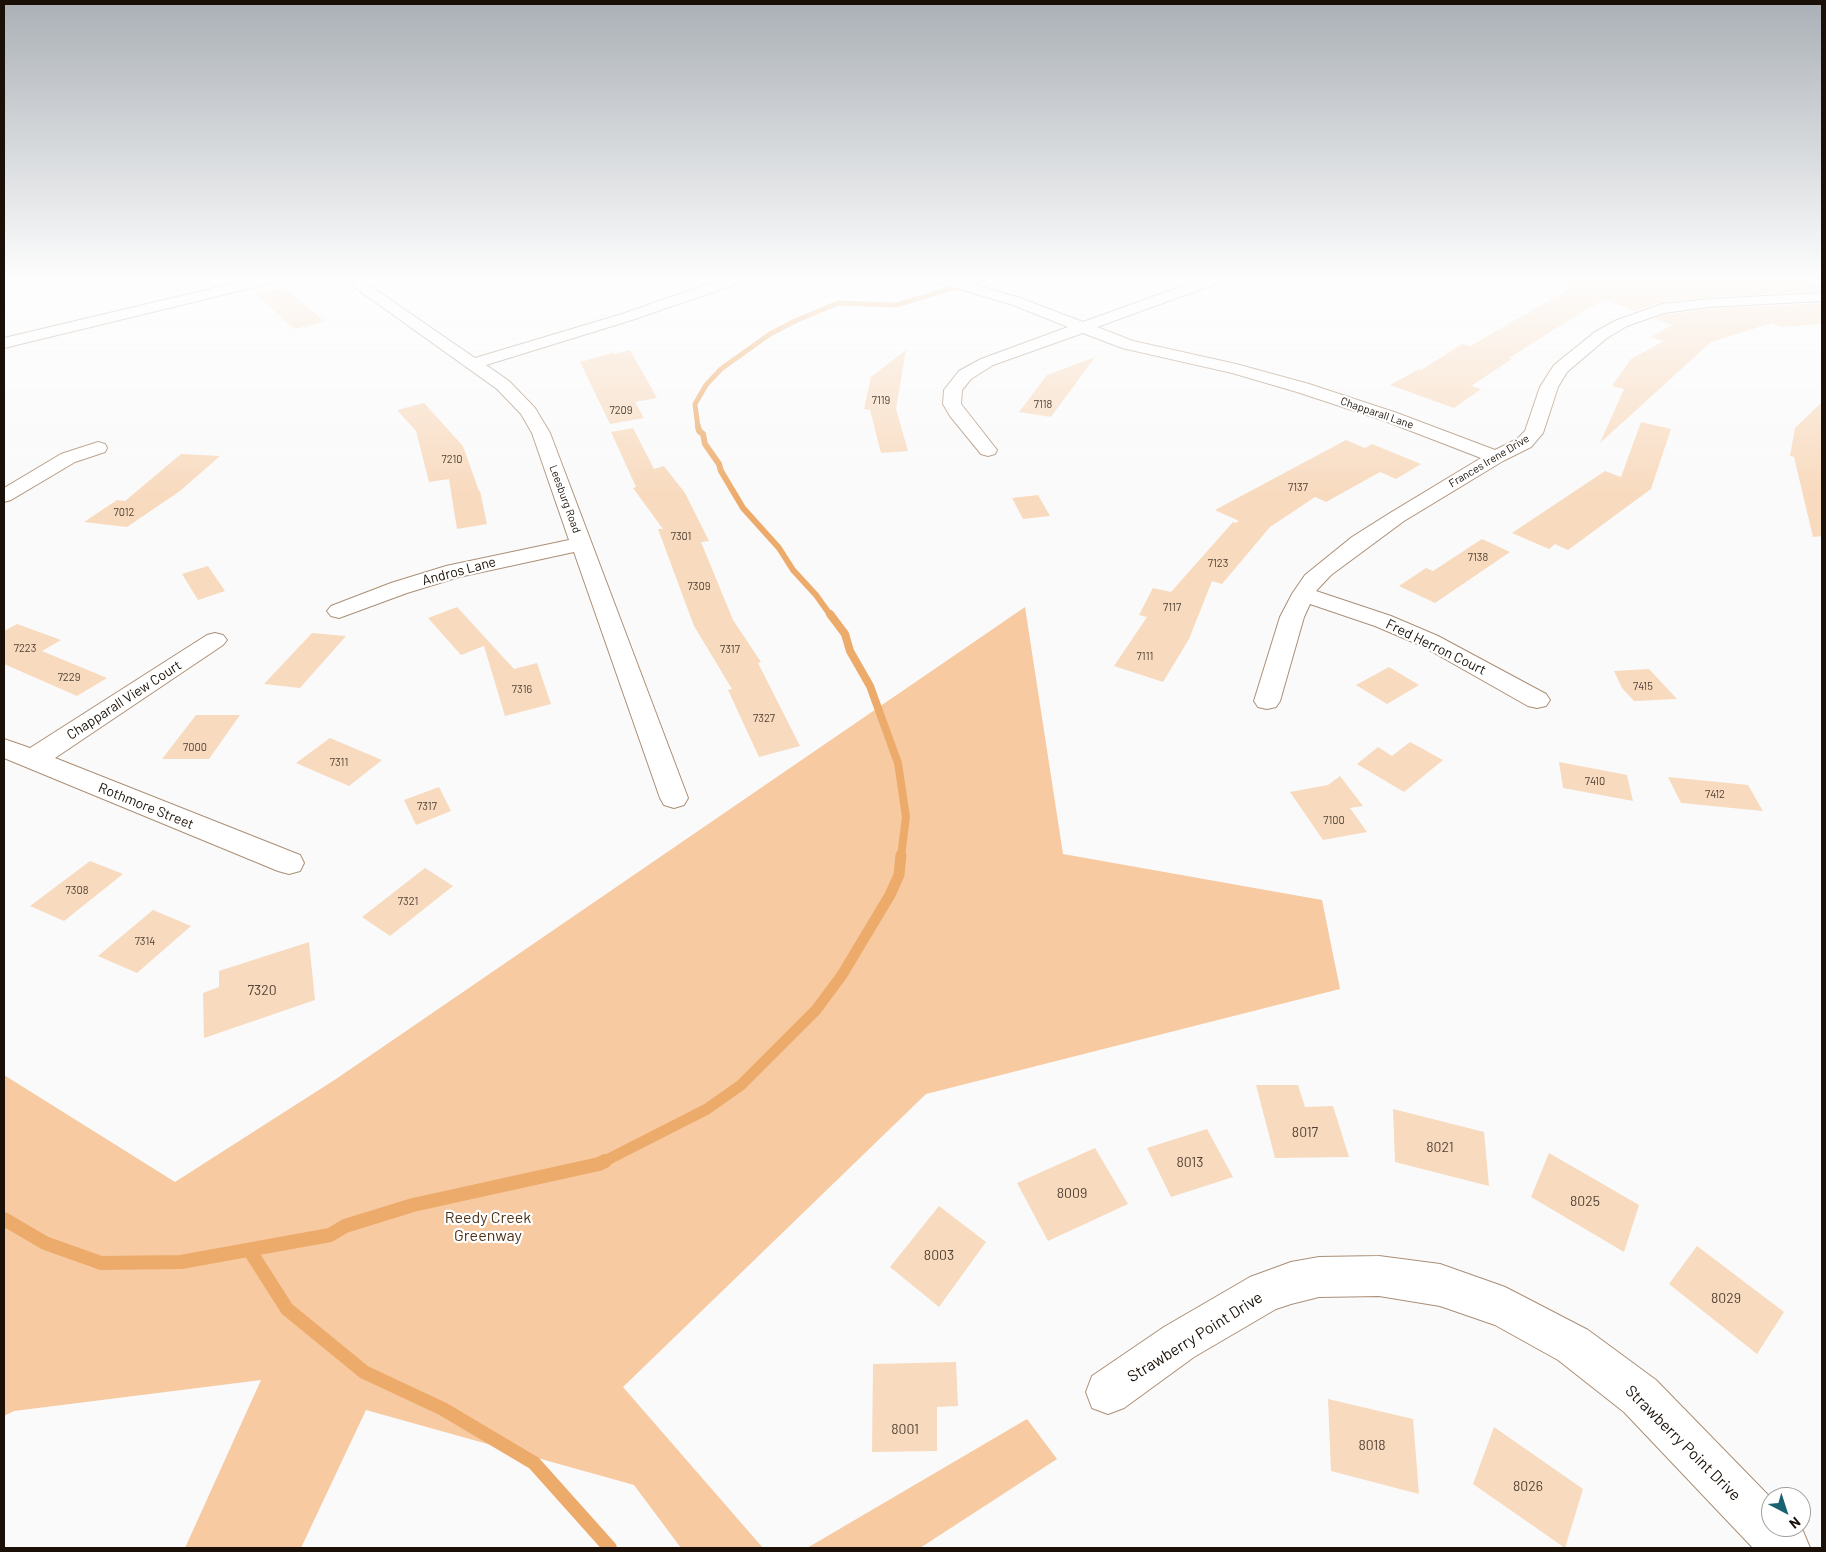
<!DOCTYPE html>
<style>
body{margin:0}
#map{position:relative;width:1826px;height:1552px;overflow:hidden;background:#fafafa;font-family:Barlow,sans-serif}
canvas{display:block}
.frame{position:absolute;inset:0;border:5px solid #1a1007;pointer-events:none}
.north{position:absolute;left:1761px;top:1487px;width:50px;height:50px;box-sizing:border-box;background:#fff;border:1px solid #a39f9c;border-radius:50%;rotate:140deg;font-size:14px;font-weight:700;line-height:20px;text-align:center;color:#1a1007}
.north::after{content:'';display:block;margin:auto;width:18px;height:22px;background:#1a6271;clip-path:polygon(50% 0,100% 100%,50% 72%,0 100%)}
</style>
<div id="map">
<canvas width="1826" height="1552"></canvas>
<div class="frame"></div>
<div class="north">N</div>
</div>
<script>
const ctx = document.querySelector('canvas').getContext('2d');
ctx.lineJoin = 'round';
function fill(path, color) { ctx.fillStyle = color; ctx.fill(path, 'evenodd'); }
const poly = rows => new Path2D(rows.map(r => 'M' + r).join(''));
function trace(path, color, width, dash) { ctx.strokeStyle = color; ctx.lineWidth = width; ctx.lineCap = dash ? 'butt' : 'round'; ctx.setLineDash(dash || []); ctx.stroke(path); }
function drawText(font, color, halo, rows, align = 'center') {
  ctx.font = font + ' Barlow,sans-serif'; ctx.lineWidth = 4.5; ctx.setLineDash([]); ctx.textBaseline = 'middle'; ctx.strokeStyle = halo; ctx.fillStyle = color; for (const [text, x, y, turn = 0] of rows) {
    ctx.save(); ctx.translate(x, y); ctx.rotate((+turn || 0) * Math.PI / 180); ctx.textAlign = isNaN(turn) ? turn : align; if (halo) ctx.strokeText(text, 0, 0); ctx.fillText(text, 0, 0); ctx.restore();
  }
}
const green = poly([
 [1025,607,1063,854,1322,900,1340,989,926,1094,623,1387,763,1548,681,1548,634,1485,366,1410,301,1548,185,1548,261,1380,14,1411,4,1416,4,1075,175,1182,336,1079],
 [1027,1419,1057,1459,920,1548,807,1548]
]);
const streamFar4 = poly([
 [973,282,985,279],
 [698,428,695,404,706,385,721,369,770,334,797,320,838,303,896,305,953,288]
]);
const streamFar3 = poly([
 [698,426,699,431,703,434,705,444,719,464,721,471,743,508,779,548,793,570,816,595,831,616]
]);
const streamFar2 = poly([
 [830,614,845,634,850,651,870,686,898,763,906,817,901,856]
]);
const streamFar1 = poly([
 [603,1162,707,1109,741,1085,816,1010,842,975,890,895,899,875,901,855]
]);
const stream = poly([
 [4,1219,45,1243,101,1263,181,1262,330,1235,345,1226,413,1205,599,1164,605,1161],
 [250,1251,287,1309,364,1372,443,1409,534,1463,610,1548]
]);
const building = poly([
 [1556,279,1807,279,1822,288,1822,291,1709,297,1662,302,1635,311,1605,300,1590,307,1509,358,1512,359,1471,386,1481,389,1454,408,1390,385,1419,369,1421,370,1462,344,1470,346,1571,288,1555,282],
 [285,288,325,322,294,329,256,294],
 [1822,303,1822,324,1781,327,1772,323,1711,342,1600,443,1624,389,1612,386,1631,359,1664,341,1651,337,1672,325,1654,318,1664,315,1709,309],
 [630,350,657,398,635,402,644,418,610,424,580,362,612,353,615,354],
 [906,350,896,409,908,451,881,453,870,410,864,409,871,377],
 [1095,357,1051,417,1019,412,1047,375],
 [1822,402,1822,536,1813,537,1794,457,1790,456,1795,428],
 [424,403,463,446,479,491,480,491,487,524,457,529,449,479,429,482,416,431,397,410],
 [1641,422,1671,429,1651,489,1568,550,1555,544,1549,549,1512,533,1605,471,1621,477],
 [633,428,654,469,664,466,685,493,709,541,701,542,733,620,761,662,758,663,800,746,759,757,728,690,732,689,694,626,658,529,663,529,633,488,636,487,611,432],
 [1346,440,1365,448,1372,444,1421,464,1396,479,1380,472,1326,502,1315,497,1270,527,1222,584,1212,581,1189,639,1163,682,1114,666,1147,617,1139,615,1153,588,1171,592,1233,522,1235,523,1239,521,1215,510],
 [181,454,220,456,180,491,127,527,84,522,117,500,125,501],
 [1038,495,1050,516,1023,519,1012,498],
 [1482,539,1510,552,1435,603,1399,586,1426,568,1433,571],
 [208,566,225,591,198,600,182,574],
 [457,607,514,669,537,663,551,704,505,716,484,646,461,655,428,618],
 [17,624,61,640,42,651,107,678,77,696,4,664,4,631],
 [312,633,346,636,300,688,264,684],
 [1389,667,1419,685,1387,704,1356,685],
 [1649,669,1677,699,1634,701,1622,688,1614,671],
 [196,715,240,715,209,759,162,759],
 [330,738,382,760,349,786,296,763],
 [1410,742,1443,760,1404,792,1357,764,1378,747,1392,756],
 [1559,762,1627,775,1633,801,1563,788],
 [1340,776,1363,806,1350,808,1367,832,1323,840,1290,792,1328,785],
 [1668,777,1748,785,1763,811,1681,803],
 [439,787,451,811,416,825,404,800],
 [90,861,123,874,64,921,30,906],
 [425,868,453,886,390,936,362,917],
 [153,910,191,926,137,973,98,956],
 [309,942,315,1000,204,1038,203,993,219,987,219,971],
 [1256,1085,1298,1085,1305,1107,1333,1106,1349,1157,1275,1158],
 [1393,1109,1484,1132,1489,1186,1395,1162],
 [1207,1129,1233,1177,1171,1197,1147,1148],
 [1095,1148,1128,1204,1048,1241,1017,1183],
 [1549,1153,1639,1205,1624,1252,1531,1197],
 [939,1206,986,1242,939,1307,890,1267],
 [1697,1246,1784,1312,1757,1354,1669,1284],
 [956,1362,958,1406,937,1407,937,1451,872,1452,873,1364],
 [1328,1399,1413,1419,1419,1494,1331,1471],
 [1494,1427,1583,1489,1565,1548,1473,1484]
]);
const street = poly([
 [252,279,279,279,272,283,4,348,4,338,252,279],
 [343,279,360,279,475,358,622,314,722,279,744,279,742,282,632,320,486,365,509,381,535,408,550,433,688,798,684,805,674,808,664,805,660,798,574,552,459,577,407,593,339,618,331,616,327,611,331,606,391,583,446,566,569,540,532,433,521,414,497,389,343,279],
 [933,279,957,279,1023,299,1083,322,1202,279,1223,279,1221,282,1097,327,1133,341,1236,364,1309,384,1397,413,1495,450,1517,439,1525,431,1540,387,1554,365,1595,332,1617,320,1662,304,1709,299,1822,293,1822,301,1709,307,1664,313,1627,326,1607,338,1567,372,1558,387,1543,433,1531,447,1503,461,1404,521,1331,575,1316,591,1391,616,1438,636,1546,694,1550,700,1546,706,1537,708,1528,706,1422,646,1375,626,1310,604,1304,617,1280,701,1276,707,1267,709,1258,707,1254,701,1280,617,1292,594,1305,575,1352,537,1390,513,1481,458,1385,421,1297,392,1232,373,1122,348,1083,333,993,365,971,379,962,390,961,404,997,450,995,454,988,456,981,454,950,416,943,404,944,390,959,371,981,359,1068,327,1013,305,935,282,933,279],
 [98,442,105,444,107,448,105,452,75,462,11,500,4,502,4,488,61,454,98,442],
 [215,633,223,635,227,640,223,645,55,758,300,855,304,863,300,871,289,874,278,871,4,758,4,739,30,748,207,635,215,633],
 [1379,1256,1440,1264,1505,1287,1588,1330,1656,1380,1771,1498,1771,1527,1799,1527,1803,1531,1810,1548,1753,1548,1624,1412,1558,1360,1495,1325,1440,1306,1379,1296,1319,1297,1291,1304,1276,1309,1194,1357,1124,1408,1108,1414,1092,1408,1086,1392,1092,1376,1164,1327,1250,1277,1291,1262,1319,1257,1379,1256]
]);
const numberNames = [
 ["7119",881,400],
 ["7118",1043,404],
 ["7209",621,410],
 ["7210",452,459],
 ["7137",1298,487],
 ["7012",124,512],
 ["7301",681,536],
 ["7138",1478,557],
 ["7123",1218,563],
 ["7309",699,586],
 ["7117",1172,607],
 ["7223",25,648],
 ["7317",730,649],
 ["7111",1145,656],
 ["7229",69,677],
 ["7415",1643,686],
 ["7316",522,689],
 ["7327",764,718],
 ["7000",195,747],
 ["7311",339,762],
 ["7410",1595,781],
 ["7412",1715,794],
 ["7317",427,806],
 ["7100",1334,820],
 ["7308",77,890],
 ["7321",408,901],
 ["7314",145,941]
];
const farStreetnames = [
 ["Chapparall Lane",1377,413,19],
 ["Frances Irene Drive",1489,461,-31],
 ["Leesburg Road",565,499,70]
];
const streetNames = [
 ["Andros Lane",459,571,-15],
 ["Fred Herron Court",1436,647,26],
 ["Chapparall View Court",124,700,-33],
 ["Rothmore Street",146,806,22]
];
const nearNumbernames = [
 ["7320",262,990],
 ["8017",1305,1132],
 ["8021",1440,1147],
 ["8013",1190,1162],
 ["8009",1072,1193],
 ["8025",1585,1201],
 ["8003",939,1255],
 ["8029",1726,1298],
 ["8001",905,1429],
 ["8018",1372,1445],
 ["8026",1528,1486]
];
const nearParknames = [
 ["Reedy Creek",488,1218],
 ["Greenway",488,1236]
];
const nearStreetnames = [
 ["Strawberry Point Drive",1195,1337,-32],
 ["Strawberry Point Drive",1683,1443,45]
];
fill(green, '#f7caa1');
trace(streamFar4, '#edab6b', 5);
trace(streamFar3, '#edab6b', 6);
trace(streamFar2, '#edab6b', 8);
trace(streamFar1, '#edab6b', 11);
trace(stream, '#edab6b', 14);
fill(building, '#f8dabe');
trace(street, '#ab8f76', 2);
fill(street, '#fff');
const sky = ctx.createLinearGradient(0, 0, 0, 497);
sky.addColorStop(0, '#aab0b6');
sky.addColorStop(0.56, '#fdfdfd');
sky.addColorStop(1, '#fdfdfd00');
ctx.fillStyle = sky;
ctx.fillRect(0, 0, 1826, 497);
drawText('11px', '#524235', null, numberNames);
drawText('11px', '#1a1007', '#fff', farStreetnames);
drawText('14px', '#1a1007', '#fff', streetNames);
drawText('14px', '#524235', null, nearNumbernames);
drawText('16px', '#4e3317', '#fff', nearParknames);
drawText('16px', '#1a1007', '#fff', nearStreetnames);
</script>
